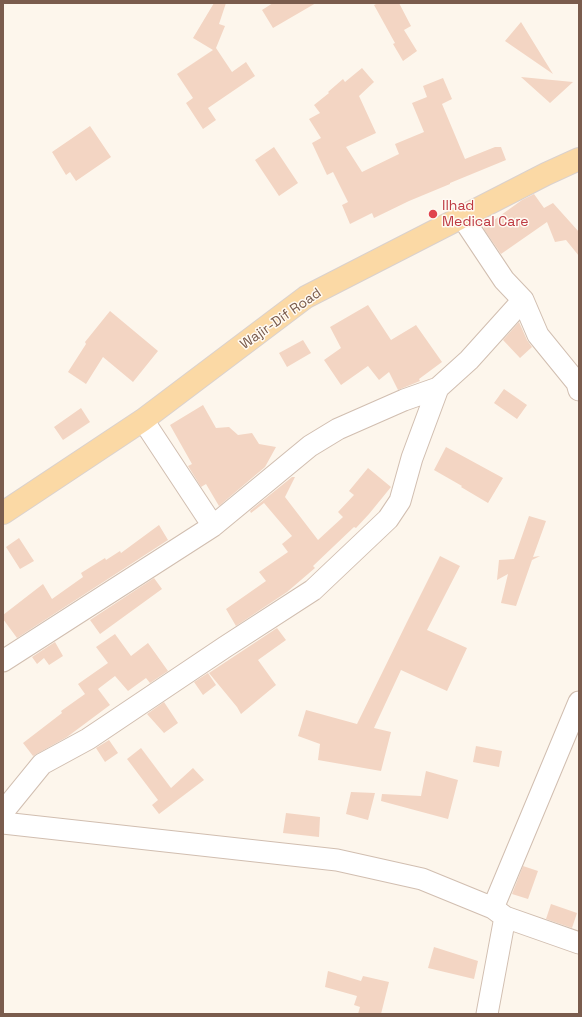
<!DOCTYPE html>
<style>
body{margin:0}
#map{position:relative;width:582px;height:1017px;overflow:hidden;background:#fdf6ec;font-family:"Space Grotesk",sans-serif}
canvas{display:block}
.frame{position:absolute;inset:0;border:4px solid #7a5c4d;pointer-events:none}
</style>
<div id="map">
<canvas width="582" height="1017"></canvas>
<div class="frame"></div>
</div>
<script>
const ctx = document.querySelector('canvas').getContext('2d');
ctx.lineJoin = 'round';
function fill(path, color) { ctx.fillStyle = color; ctx.fill(path, 'evenodd'); }
const poly = rows => new Path2D(rows.map(r => 'M' + r).join(''));
function trace(path, color, width, dash) { ctx.strokeStyle = color; ctx.lineWidth = width; ctx.lineCap = dash ? 'butt' : 'round'; ctx.setLineDash(dash || []); ctx.stroke(path); }
function drawText(font, color, halo, rows, align = 'center') {
  ctx.font = font + ' "Space Grotesk",sans-serif'; ctx.lineWidth = 3; ctx.setLineDash([]); ctx.textBaseline = 'middle'; ctx.strokeStyle = halo; ctx.fillStyle = color; for (const [text, x, y, turn = 0] of rows) {
    ctx.save(); ctx.translate(x, y); ctx.rotate((+turn || 0) * Math.PI / 180); ctx.textAlign = isNaN(turn) ? turn : align; if (halo) ctx.strokeText(text, 0, 0); ctx.fillText(text, 0, 0); ctx.restore();
  }
}
const building = poly([
 [214,3,226,3,219,24,225,26,216,48,232,72,246,62,255,76,208,108,216,120,203,129,186,103,193,98,177,74,213,50,193,38],
 [273,3,316,3,273,28,262,10],
 [378,3,399,3,411,26,404,30,417,51,403,61,393,44,395,43,374,5],
 [521,22,553,74,505,41],
 [362,68,374,82,359,96,376,133,346,147,362,172,399,154,395,144,424,132,412,103,427,97,423,86,443,78,452,99,442,104,465,159,495,147,501,147,506,160,450,183,450,184,409,201,374,218,372,213,350,224,342,205,348,202,333,172,327,175,312,143,321,138,309,119,320,113,314,105,329,93,328,92,343,79,345,82],
 [521,77,573,82,550,103],
 [90,126,111,157,76,181,70,172,66,175,52,152],
 [274,147,298,183,279,196,255,160],
 [534,194,544,208,553,203,579,232,579,256,566,240,555,242,547,222,501,254,483,228,522,200],
 [368,305,391,340,416,325,442,362,419,379,420,381,398,390,389,372,379,380,368,366,341,385,324,360,341,348,330,327],
 [110,311,158,351,133,382,103,357,86,384,68,372,86,344,85,342],
 [519,322,527,340,532,347,520,358,503,340],
 [303,340,311,353,287,367,279,353],
 [504,389,527,405,517,419,494,403],
 [203,405,216,428,229,427,238,435,252,433,259,444,276,447,265,467,219,506,206,484,201,487,188,466,192,464,170,425],
 [81,408,90,422,63,440,54,427],
 [446,447,503,478,488,503,461,487,462,486,434,470],
 [368,468,391,487,369,514,356,528,354,527,313,566,315,568,287,592,236,626,226,609,266,581,259,572,288,552,282,544,292,536,264,503,251,513,250,511,292,477,295,477,285,497,318,540,343,517,338,512,354,495,349,491],
 [529,516,546,521,533,557,540,556,532,560,516,606,501,603,508,574,497,580,499,560,514,559],
 [159,525,168,540,17,638,3,619,3,615,43,584,52,599,83,577,81,573,105,558,106,560,120,551,121,553],
 [19,538,34,561,20,569,6,547],
 [440,556,460,566,427,630,467,648,447,691,401,670,374,728,391,732,381,771,318,760,320,744,298,736,306,710,357,724,407,622],
 [154,578,162,589,100,634,90,620],
 [277,628,286,640,258,660,276,685,241,714,237,707,209,673],
 [115,634,131,656,148,643,168,671,150,683,146,678,128,691,115,676,98,689,110,705,67,737,33,756,23,743,62,713,61,711,85,694,78,684,108,663,96,647],
 [55,642,63,656,49,665,44,658,37,664,32,657],
 [208,673,216,685,203,695,194,682],
 [164,702,178,723,164,733,147,714],
 [109,740,118,753,105,762,96,748],
 [476,746,502,751,499,767,473,762],
 [141,748,171,788,193,768,204,780,159,814,152,805,158,800,127,759],
 [426,771,458,780,448,819,381,801,382,794,421,796],
 [351,792,375,793,368,820,346,814],
 [286,813,320,817,319,837,283,833],
 [523,866,538,871,528,899,512,894],
 [551,904,577,913,572,928,546,919],
 [434,947,478,961,474,979,428,968],
 [328,971,361,981,363,976,389,982,381,1014,358,1014,360,1007,354,1005,357,996,325,987]
]);
const minor = poly([
 [462,217,504,280,523,300,538,335,577,383,579,390],
 [143,420,213,526],
 [3,661,213,526,310,446,338,429,404,400,438,388],
 [3,812,42,764,88,739,225,647,313,590,388,519,400,501,412,458,438,388,469,360,523,300],
 [3,823,337,860,422,879,493,908,505,917,579,943],
 [493,908,579,702],
 [487,1014,505,917]
]);
const major = poly([
 [3,513,143,420,306,297,546,174,579,159]
]);
const markers = [
 [433,214,5,"#e0444e"]
];
const healthNames = [
 ["Ilhad",442,206],
 ["Medical Care",442,222]
];
const streetNames = [
 ["Wajir-Dif Road",281,319,-35]
];
fill(building, '#f3d5c3');
trace(minor, '#d1beb0', 23);
trace(major, '#dad1cd', 24);
trace(minor, '#fff', 21);
trace(major, '#fbd9a5', 22);
for (const [x, y, r, color] of markers) { const dot = new Path2D(); dot.arc(x, y, r, 0, 2 * Math.PI); ctx.fillStyle = color; ctx.fill(dot); trace(dot, '#fffaf3', 1.5); }
drawText('14px', '#be3a42', '#fffaf3', healthNames, 'left');
drawText('14px', '#7a5c4d', '#fffaf3', streetNames);
</script>
